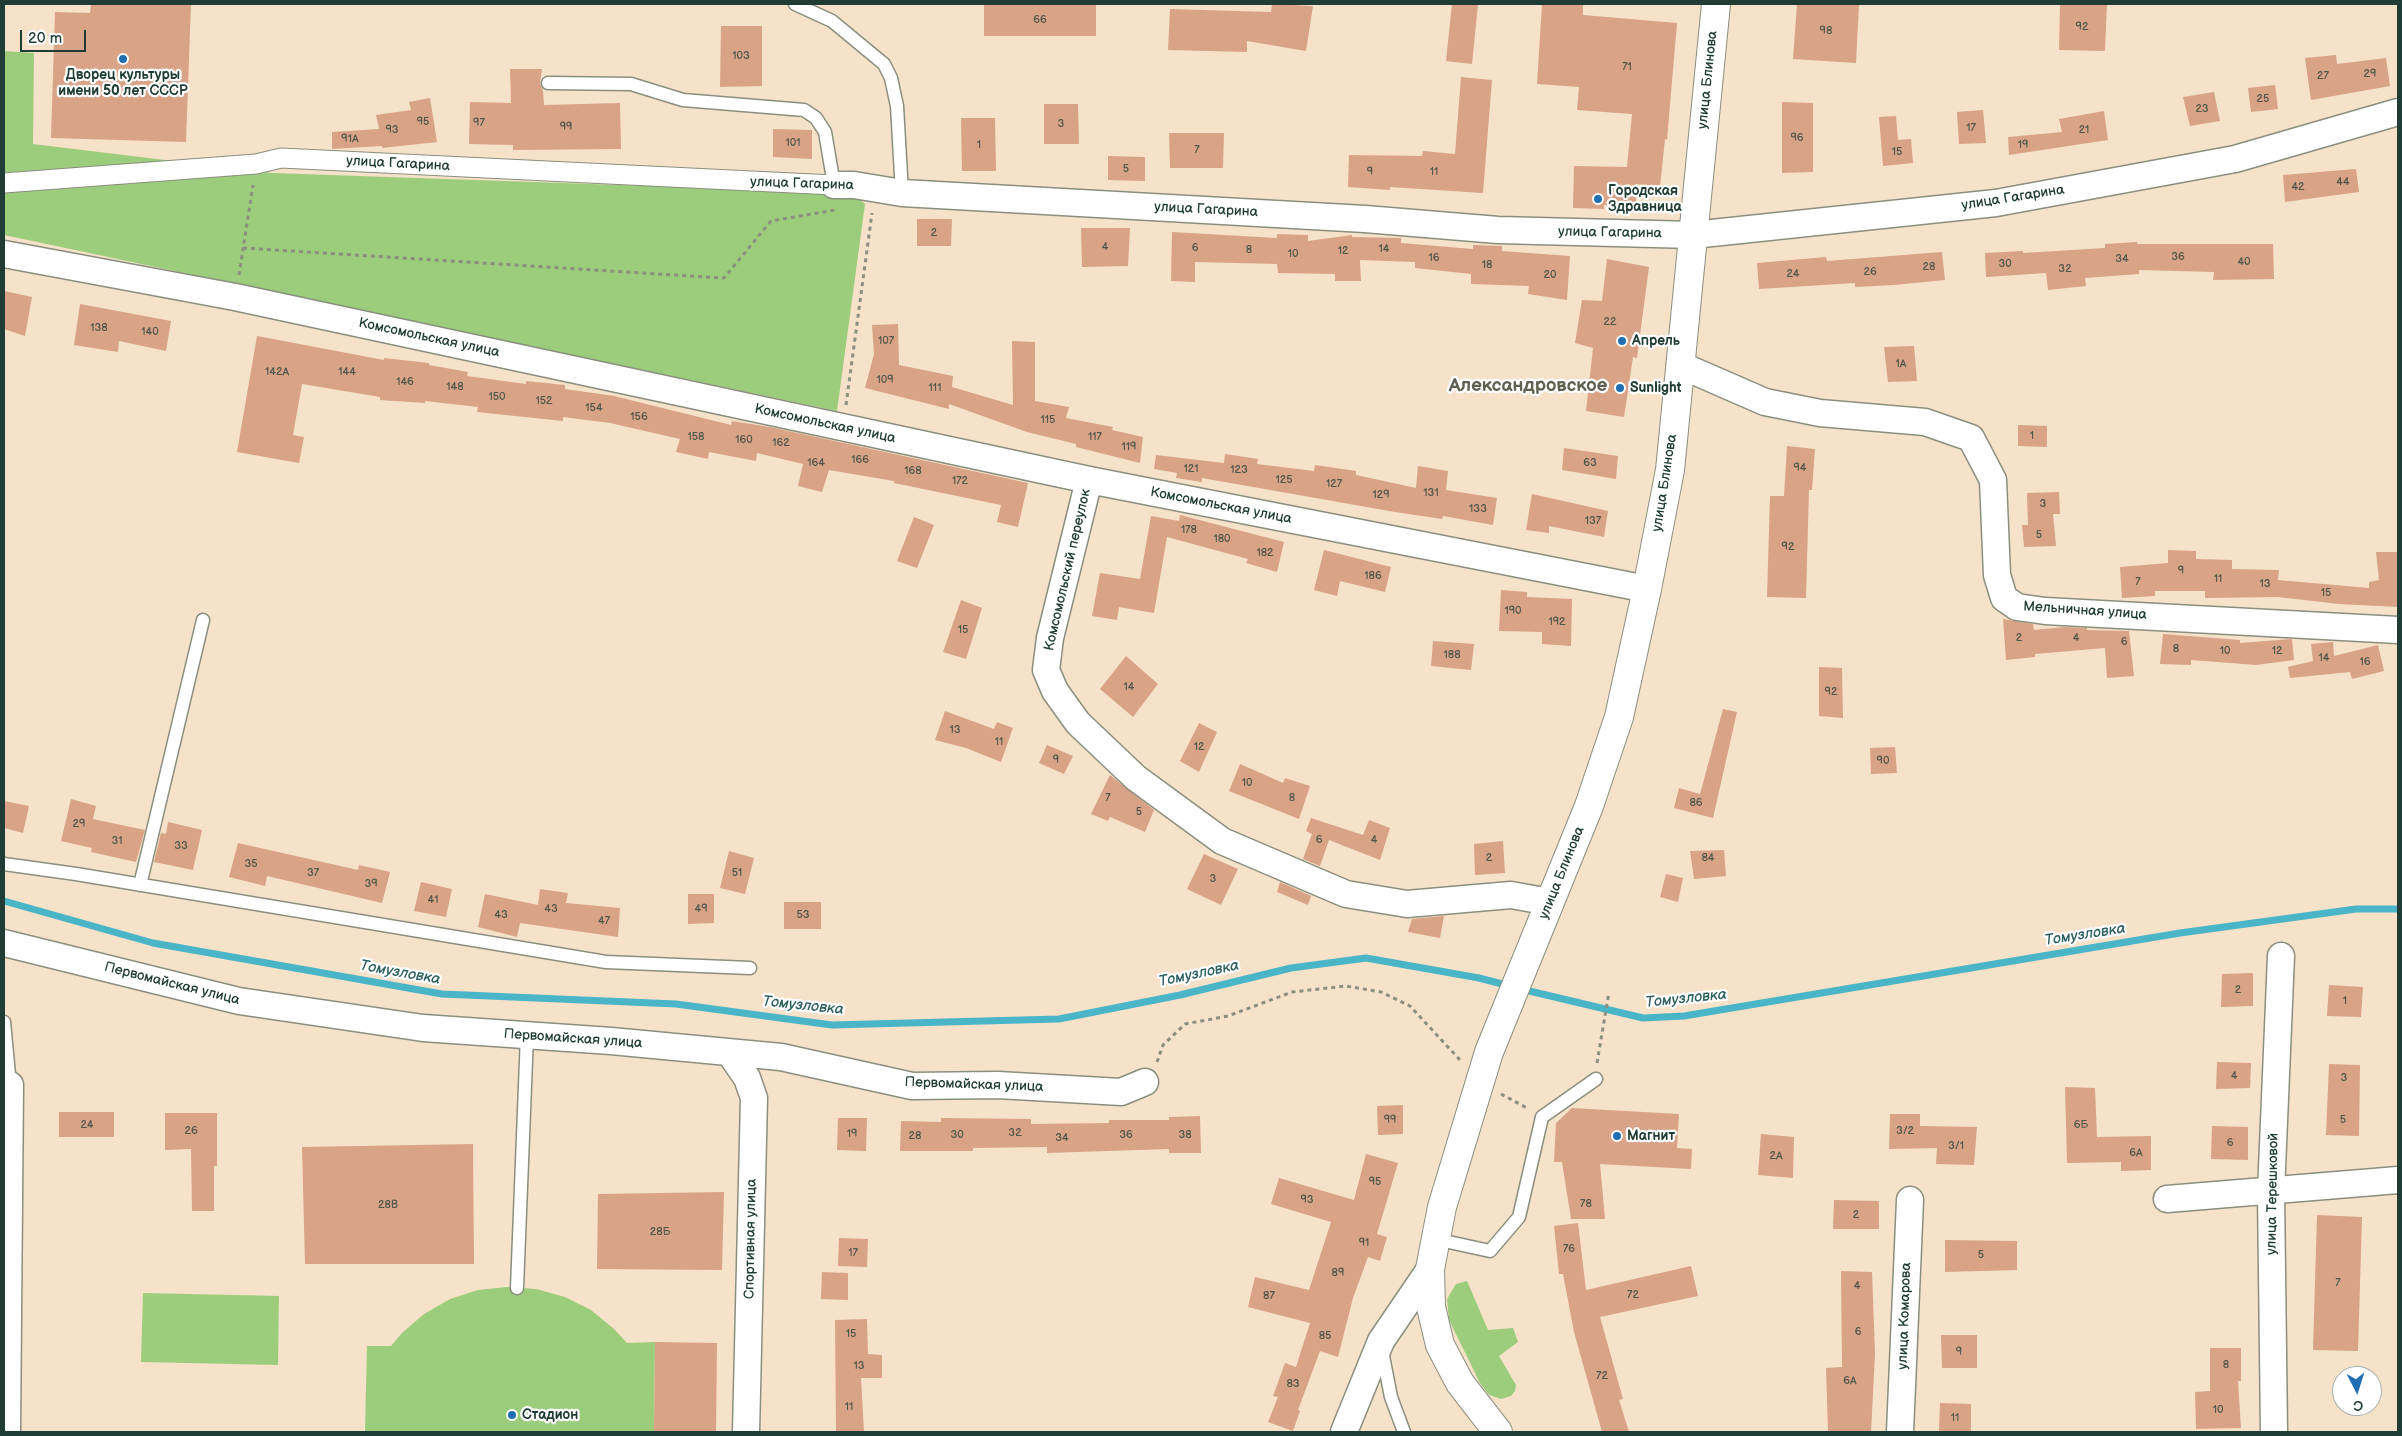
<!DOCTYPE html>
<meta charset="utf-8">
<style>
body{margin:0}
#map{position:relative;width:2402px;height:1436px;overflow:hidden;background:#f6e1c9;font-family:"Balsamiq Sans",sans-serif}
canvas{display:block}
.frame{position:absolute;inset:0;border:5px solid #1f3d34;pointer-events:none}
.north{position:absolute;left:2332px;top:1366px;width:50px;height:50px;box-sizing:border-box;background:#fff;border:1px solid #a5b1ae;border-radius:50%;rotate:175deg;font-size:14px;font-weight:700;line-height:20px;text-align:center;color:#1f3d34}
.north::after{content:'';display:block;margin:auto;width:18px;height:22px;background:#1f6fb2;clip-path:polygon(50% 0,100% 100%,50% 72%,0 100%)}
.scale{position:absolute;left:20px;top:30px;width:66px;height:22px;box-sizing:border-box;border:2px solid #1f3d34;border-top:0;padding-left:6px;font-size:15px;line-height:18px;white-space:nowrap;color:#1f3d34;-webkit-text-stroke:4px #fff;paint-order:stroke}
</style>
<div id="map">
<canvas width="2402" height="1436"></canvas>
<div class="frame"></div>
<div class="north">С</div>
<div class="scale">20 m</div>
</div>
<script>
const ctx = document.querySelector('canvas').getContext('2d');
ctx.lineJoin = 'round';
function fill(path, color) { ctx.fillStyle = color; ctx.fill(path, 'evenodd'); }
const poly = rows => new Path2D(rows.map(r => 'M' + r).join(''));
function trace(path, color, width, dash) { ctx.strokeStyle = color; ctx.lineWidth = width; ctx.lineCap = dash ? 'butt' : 'round'; ctx.setLineDash(dash || []); ctx.stroke(path); }
function drawText(font, color, halo, rows, align = 'center') {
  ctx.font = font + ' "Balsamiq Sans",sans-serif'; ctx.lineWidth = 4.5; ctx.setLineDash([]); ctx.textBaseline = 'middle'; ctx.strokeStyle = halo; ctx.fillStyle = color; for (const [text, x, y, turn = 0] of rows) {
    ctx.save(); ctx.translate(x, y); ctx.rotate((+turn || 0) * Math.PI / 180); ctx.textAlign = isNaN(turn) ? turn : align; if (halo) ctx.strokeText(text, 0, 0); ctx.fillText(text, 0, 0); ctx.restore();
  }
}
const green = poly([
 [4,51,34,53,33,144,272,173,853,193,865,204,837,411,4,235],
 [1467,1281,1488,1330,1513,1328,1518,1342,1499,1356,1516,1385,1515,1391,1511,1396,1501,1399,1489,1395,1480,1383,1449,1320,1447,1299,1456,1284],
 [507,1287,536,1289,565,1297,591,1310,614,1329,627,1343,655,1342,654,1432,365,1432,367,1346,391,1346,402,1333,424,1314,450,1299,478,1290],
 [143,1293,279,1296,278,1365,141,1362]
]);
const stream = poly([
 [4,901,153,943,442,994,676,1004,832,1025,1059,1019,1180,995,1291,968,1366,958,1479,978,1510,986],
 [1521,989,1643,1018,1684,1016,2180,933,2356,909,2398,909]
]);
const building = poly([
 [91,4,191,4,186,142,51,138,55,12,90,13],
 [984,4,1096,4,1096,36,984,36],
 [1272,4,1313,6,1306,51,1247,41,1247,52,1168,50,1170,9,1271,12],
 [1452,4,1478,4,1472,64,1446,61],
 [1542,4,1583,4,1583,15,1677,23,1667,140,1665,139,1660,187,1636,184,1636,204,1604,205,1604,209,1573,208,1574,166,1627,167,1632,114,1577,110,1579,87,1537,84],
 [1797,4,1859,4,1856,63,1793,59],
 [2060,4,2107,4,2105,51,2059,50],
 [721,26,762,26,762,86,720,87],
 [2336,55,2337,64,2386,58,2390,86,2311,100,2305,58],
 [510,69,542,69,540,83,543,90,544,105,620,103,621,149,513,150,513,145,469,144,470,102,511,103],
 [1461,77,1492,80,1483,193,1390,187,1390,190,1348,187,1349,155,1422,156,1423,151,1455,154],
 [2275,85,2278,109,2251,112,2248,88],
 [2214,92,2220,121,2190,126,2183,97],
 [430,98,437,142,382,148,382,146,332,149,332,132,379,129,376,115,411,110,409,102],
 [1782,102,1813,103,1813,172,1782,173],
 [1044,104,1078,104,1079,144,1044,144],
 [1983,110,1986,143,1959,144,1957,112],
 [2104,111,2108,140,2009,155,2008,137,2062,132,2059,119],
 [1896,116,1898,140,1911,139,1913,163,1883,166,1879,117],
 [961,118,995,118,996,171,962,171],
 [773,129,812,130,812,159,773,157],
 [1169,133,1224,133,1223,168,1170,168],
 [1108,156,1145,157,1145,181,1108,180],
 [2356,169,2359,192,2285,202,2283,175],
 [917,219,952,219,951,246,917,246],
 [1081,228,1130,228,1128,266,1082,267],
 [1172,232,1277,238,1277,234,1308,235,1308,241,1352,235,1352,237,1401,238,1401,243,1473,249,1473,245,1502,246,1502,251,1570,256,1567,300,1528,294,1529,286,1471,284,1471,274,1415,268,1415,262,1360,260,1361,281,1335,281,1335,274,1278,273,1277,264,1195,262,1195,282,1171,281],
 [2137,242,2137,244,2273,244,2274,279,2213,280,2214,272,2139,270,2139,274,2085,278,2086,286,2048,290,2046,273,1986,277,1985,253,2023,251,2023,253,2105,248,2105,244],
 [1942,252,1945,280,1894,285,1855,287,1855,283,1759,289,1757,263,1826,257,1827,261],
 [1607,259,1649,267,1637,358,1633,357,1624,417,1586,411,1593,348,1575,343,1582,300,1602,301],
 [4,291,32,297,25,336,4,329],
 [80,304,171,321,166,351,119,341,118,352,74,345],
 [898,324,899,365,953,376,952,387,1013,405,1012,341,1035,342,1035,401,1069,407,1066,418,1113,427,1112,430,1143,437,1140,463,1076,447,1076,444,1027,432,949,404,949,409,865,388,874,354,872,325],
 [257,336,384,360,384,358,429,363,429,365,468,372,467,376,526,384,526,381,565,385,565,389,614,396,731,425,732,421,770,427,1028,483,1018,527,997,522,1001,505,894,483,894,481,829,470,822,492,798,486,803,464,757,453,756,461,709,452,708,459,676,452,680,439,610,423,563,417,563,421,477,412,478,407,425,401,425,403,380,400,380,397,302,384,293,435,304,437,299,463,237,452],
 [1914,346,1917,381,1888,382,1884,347],
 [2018,425,2047,426,2047,447,2018,446],
 [1787,446,1815,449,1812,490,1809,490,1806,598,1767,597,1770,496,1784,496],
 [1564,448,1618,456,1616,479,1562,470],
 [1225,454,1258,459,1257,464,1314,471,1315,465,1356,471,1356,475,1416,488,1418,466,1448,471,1446,490,1497,498,1493,525,1443,516,1442,519,1395,512,1202,478,1202,482,1176,478,1177,473,1154,469,1156,455,1224,463],
 [2059,492,2060,514,2053,514,2056,546,2024,547,2022,525,2028,525,2027,493],
 [1532,494,1608,511,1604,537,1549,526,1549,533,1526,530],
 [1180,515,1284,542,1277,572,1246,563,1248,559,1167,537,1154,613,1119,607,1117,620,1092,616,1100,573,1140,579,1151,516,1179,521],
 [914,517,934,525,917,568,897,561],
 [1324,550,1391,567,1385,592,1340,581,1337,596,1314,590],
 [2168,550,2196,551,2196,559,2232,560,2232,569,2279,570,2278,580,2369,588,2369,582,2379,580,2376,552,2398,552,2398,607,2339,604,2278,597,2205,598,2205,591,2155,591,2155,596,2122,598,2120,567,2168,563],
 [1501,590,1527,592,1527,597,1572,599,1571,646,1542,644,1542,632,1499,631],
 [961,600,982,608,966,659,943,652],
 [2003,619,2033,624,2034,630,2065,627,2087,628,2087,630,2129,631,2134,676,2107,678,2105,648,2035,654,2035,657,2006,660],
 [2163,634,2240,640,2240,643,2292,639,2294,660,2256,665,2191,660,2191,665,2160,664],
 [1433,641,1474,644,1471,670,1431,666],
 [2333,642,2334,656,2378,645,2384,671,2352,679,2350,672,2290,678,2288,667,2313,661,2311,644],
 [1126,656,1158,684,1133,717,1100,689],
 [1819,667,1842,668,1843,718,1819,716],
 [1723,709,1737,712,1713,818,1674,808,1679,788,1700,794],
 [945,711,994,729,997,722,1013,728,1001,762,966,748,935,740],
 [1199,723,1217,732,1199,772,1180,761],
 [1047,745,1073,756,1064,774,1039,763],
 [1895,747,1897,773,1871,774,1870,748],
 [1240,764,1283,783,1285,778,1310,786,1299,819,1229,791],
 [1110,775,1154,810,1145,832,1110,817,1108,821,1091,814],
 [71,799,96,806,93,819,145,830,136,862,91,852,92,848,61,841],
 [4,801,29,806,23,833,4,828],
 [1311,818,1363,835,1369,820,1390,828,1380,860,1329,840,1320,866,1303,859,1312,834,1306,831],
 [168,822,202,830,193,870,154,862,161,833,166,834],
 [1503,841,1505,873,1475,875,1474,844],
 [238,843,358,870,359,865,390,872,382,903,267,876,265,886,229,877],
 [1724,850,1726,876,1694,879,1690,851],
 [729,851,754,858,745,894,720,888],
 [1204,854,1238,869,1221,905,1187,889],
 [1666,874,1683,878,1678,902,1660,897],
 [421,882,452,889,446,917,414,911],
 [1280,882,1311,896,1308,905,1277,892],
 [540,889,568,893,566,903,620,908,618,937,520,923,517,937,478,927,485,894,538,905],
 [688,894,714,894,714,923,688,924],
 [784,902,821,902,821,929,784,929],
 [1444,916,1440,938,1408,932,1412,919],
 [2253,973,2253,1006,2221,1007,2222,974],
 [2329,985,2363,987,2361,1017,2327,1016],
 [2217,1062,2251,1063,2250,1088,2216,1089],
 [2329,1064,2360,1065,2359,1136,2326,1135],
 [2065,1087,2095,1088,2097,1137,2151,1136,2151,1170,2121,1171,2121,1162,2067,1163],
 [1403,1105,1403,1134,1378,1135,1377,1106],
 [1572,1108,1679,1114,1677,1148,1692,1149,1691,1169,1600,1164,1605,1219,1571,1219,1562,1162,1554,1162,1556,1123],
 [59,1112,114,1112,114,1137,59,1137],
 [165,1113,217,1113,217,1166,214,1166,214,1211,192,1211,191,1149,165,1150],
 [1890,1114,1920,1114,1920,1126,1977,1127,1974,1165,1936,1164,1937,1148,1889,1149],
 [1200,1116,1201,1153,1169,1153,1169,1149,1047,1153,1047,1147,973,1148,973,1151,900,1151,901,1121,941,1122,941,1118,1031,1119,1031,1124,1109,1123,1109,1120,1169,1120,1169,1117],
 [838,1118,867,1118,866,1151,837,1150],
 [2212,1126,2248,1127,2248,1160,2211,1159],
 [1761,1134,1794,1137,1793,1178,1758,1175],
 [473,1144,474,1264,305,1264,302,1147],
 [1366,1154,1398,1163,1377,1234,1387,1237,1380,1261,1368,1257,1353,1298,1338,1357,1320,1351,1298,1410,1300,1411,1293,1431,1268,1422,1278,1397,1273,1396,1285,1363,1296,1367,1310,1323,1248,1307,1255,1277,1309,1290,1331,1222,1271,1204,1279,1178,1354,1200],
 [724,1192,722,1270,597,1269,598,1194],
 [1834,1200,1879,1201,1879,1229,1833,1229],
 [2317,1215,2362,1217,2358,1351,2313,1350],
 [1578,1223,1586,1290,1691,1266,1698,1296,1600,1317,1623,1399,1619,1400,1629,1432,1602,1432,1574,1332,1563,1274,1559,1274,1554,1226],
 [839,1238,868,1239,867,1267,838,1266],
 [1945,1240,2017,1241,2017,1270,1945,1272],
 [1841,1271,1872,1272,1875,1354,1871,1432,1828,1432,1826,1368,1842,1367],
 [822,1272,848,1273,848,1300,821,1299],
 [867,1319,868,1354,882,1355,882,1378,861,1378,864,1432,836,1432,835,1320],
 [1941,1335,1977,1335,1977,1368,1942,1368],
 [655,1342,717,1343,716,1432,654,1432],
 [2210,1348,2241,1348,2241,1381,2238,1381,2241,1428,2196,1429,2195,1392,2210,1391],
 [1940,1403,1971,1404,1971,1432,1939,1432]
]);
const path = poly([
 [243,248,724,278,771,221,835,210],
 [239,275,253,185],
 [846,405,872,213],
 [1157,1062,1163,1045,1185,1024,1228,1016,1292,992,1346,986,1381,992,1410,1006,1460,1060],
 [1597,1063,1609,992],
 [1501,1094,1529,1109]
]);
const service = poly([
 [795,4,832,21,884,64,891,78,897,106,902,193],
 [548,83,631,84,683,100,804,110,816,118,825,132,834,185],
 [4,864,76,874,606,962,750,968],
 [140,885,203,620],
 [4,1022,10,1085],
 [1435,1239,1490,1251,1519,1217,1542,1117,1596,1079],
 [517,1288,527,1035],
 [1382,1351,1391,1397,1404,1432]
]);
const pedestrian = poly([
 [4,183,256,164,281,158,834,185]
]);
const minor = poly([
 [834,185,854,185,902,193,1365,219,1498,230,1693,235,1996,203,2235,159,2398,112],
 [4,254,235,297,1089,480,1647,589],
 [1680,365,1765,402,1820,413,1925,422,1971,438,1993,480,1997,575,2004,598,2017,607,2045,611,2398,630],
 [1089,480,1050,638,1046,670,1055,691,1078,723,1136,778,1222,841,1346,894,1407,904,1511,895,1550,902],
 [4,943,239,1001,423,1028,611,1041,781,1057,912,1086,998,1085,1121,1092,1145,1082],
 [729,1052,747,1078,754,1098,746,1432],
 [2167,1199,2398,1180],
 [7,1432,10,1085],
 [1344,1432,1381,1341,1430,1269],
 [1900,1432,1910,1200],
 [2274,1432,2271,1192,2281,956]
]);
const secondary = poly([
 [1498,1432,1460,1383,1440,1345,1431,1307,1430,1269,1442,1207,1489,1052,1589,806,1619,717,1647,589,1670,470,1716,4]
]);
const markers = [
 [123,59,5,"#1f6fb2"],
 [1598,199,5,"#1f6fb2"],
 [1622,341,5,"#1f6fb2"],
 [1620,388,5,"#1f6fb2"],
 [1617,1136,5,"#1f6fb2"],
 [512,1415,5,"#1f6fb2"]
];
const numberNames = [
 ["66",1040,20],
 ["92",2082,27],
 ["98",1826,31],
 ["103",741,56],
 ["71",1627,67],
 ["29",2370,74],
 ["27",2323,76],
 ["25",2263,99],
 ["23",2202,109],
 ["95",423,122],
 ["97",479,123],
 ["3",1061,124],
 ["99",566,127],
 ["17",1971,128],
 ["93",392,130],
 ["21",2084,130],
 ["96",1797,138],
 ["91А",350,139],
 ["101",793,143],
 ["1",979,145],
 ["19",2023,145],
 ["7",1197,150],
 ["15",1897,152],
 ["5",1126,169],
 ["9",1370,172],
 ["11",1434,172],
 ["44",2343,182],
 ["42",2298,187],
 ["2",934,233],
 ["4",1105,247],
 ["6",1195,248],
 ["14",1384,249],
 ["8",1249,250],
 ["12",1343,251],
 ["10",1293,254],
 ["36",2178,257],
 ["16",1434,258],
 ["34",2122,259],
 ["40",2244,262],
 ["30",2005,264],
 ["18",1487,265],
 ["28",1929,267],
 ["32",2065,269],
 ["26",1870,272],
 ["24",1793,274],
 ["20",1550,275],
 ["22",1610,322],
 ["138",99,328],
 ["140",150,332],
 ["107",886,341],
 ["1А",1901,364],
 ["142А",277,372],
 ["144",347,372],
 ["109",885,380],
 ["146",405,382],
 ["148",455,387],
 ["111",935,388],
 ["150",497,397],
 ["152",544,401],
 ["154",594,408],
 ["156",639,417],
 ["115",1048,420],
 ["1",2032,436],
 ["158",696,437],
 ["117",1095,437],
 ["160",744,440],
 ["162",781,443],
 ["119",1129,447],
 ["166",860,460],
 ["164",816,463],
 ["63",1590,463],
 ["94",1800,468],
 ["121",1191,469],
 ["123",1239,470],
 ["168",913,471],
 ["125",1284,480],
 ["172",960,481],
 ["127",1334,484],
 ["131",1431,493],
 ["129",1381,495],
 ["3",2043,504],
 ["133",1478,509],
 ["137",1593,521],
 ["178",1189,530],
 ["5",2039,535],
 ["180",1222,539],
 ["92",1788,547],
 ["182",1265,553],
 ["9",2181,571],
 ["186",1373,576],
 ["11",2218,579],
 ["7",2138,582],
 ["13",2265,584],
 ["15",2326,593],
 ["190",1513,611],
 ["192",1557,622],
 ["15",963,630],
 ["2",2019,638],
 ["4",2076,638],
 ["6",2124,642],
 ["8",2176,649],
 ["10",2225,651],
 ["12",2277,651],
 ["188",1452,655],
 ["14",2324,658],
 ["16",2365,662],
 ["14",1129,687],
 ["92",1831,692],
 ["13",955,730],
 ["11",999,742],
 ["12",1199,747],
 ["9",1056,760],
 ["90",1883,761],
 ["10",1247,783],
 ["7",1108,798],
 ["8",1292,798],
 ["86",1696,803],
 ["5",1139,812],
 ["29",79,824],
 ["6",1319,840],
 ["4",1374,840],
 ["31",117,841],
 ["33",181,846],
 ["2",1489,858],
 ["84",1708,858],
 ["35",251,864],
 ["37",313,873],
 ["51",737,873],
 ["3",1213,879],
 ["39",371,884],
 ["41",433,900],
 ["43",551,909],
 ["49",701,909],
 ["43",501,915],
 ["53",803,915],
 ["47",604,921],
 ["2",2238,990],
 ["1",2345,1001],
 ["4",2234,1076],
 ["3",2344,1078],
 ["99",1390,1120],
 ["5",2343,1120],
 ["24",87,1125],
 ["6Б",2081,1125],
 ["26",191,1131],
 ["3/2",1905,1131],
 ["32",1015,1133],
 ["19",852,1134],
 ["30",957,1135],
 ["36",1126,1135],
 ["38",1185,1135],
 ["28",915,1136],
 ["34",1062,1138],
 ["6",2230,1143],
 ["3/1",1956,1146],
 ["6А",2136,1153],
 ["2А",1776,1156],
 ["95",1375,1182],
 ["93",1307,1200],
 ["78",1586,1204],
 ["28В",388,1205],
 ["2",1856,1215],
 ["28Б",660,1232],
 ["91",1364,1243],
 ["76",1569,1249],
 ["17",853,1253],
 ["5",1981,1255],
 ["89",1338,1273],
 ["7",2338,1283],
 ["4",1857,1286],
 ["72",1633,1295],
 ["87",1269,1296],
 ["6",1858,1332],
 ["15",851,1334],
 ["85",1325,1336],
 ["9",1959,1352],
 ["8",2226,1365],
 ["13",859,1366],
 ["72",1602,1376],
 ["6А",1850,1381],
 ["83",1293,1384],
 ["11",849,1407],
 ["10",2218,1410],
 ["11",1955,1418]
];
const poiNames = [
 ["Дворец культуры",123,75,"center"],
 ["имени 50 лет СССР",123,91,"center"],
 ["Городская",1608,191],
 ["Здравница",1608,207],
 ["Апрель",1632,341],
 ["Sunlight",1630,388],
 ["Магнит",1627,1136],
 ["Стадион",522,1415]
];
const streetNames = [
 ["улица Блинова",1708,80,-84],
 ["улица Гагарина",398,164,3],
 ["улица Гагарина",802,184,2],
 ["улица Гагарина",2013,198,-9],
 ["улица Гагарина",1206,210,3],
 ["улица Гагарина",1610,233,1],
 ["Комсомольская улица",429,338,12],
 ["Комсомольская улица",825,424,12],
 ["улица Блинова",1665,483,-81],
 ["Комсомольская улица",1221,506,11],
 ["Комсомольский переулок",1068,570,-77],
 ["Мельничная улица",2085,611,4],
 ["улица Блинова",1562,873,-68],
 ["Первомайская улица",172,984,14],
 ["Первомайская улица",573,1039,4],
 ["Первомайская улица",974,1085,2],
 ["улица Терешковой",2273,1194,-89],
 ["Спортивная улица",751,1239,-89],
 ["улица Комарова",1905,1316,-88]
];
const waterNames = [
 ["Томузловка",2085,935,-9],
 ["Томузловка",400,973,10],
 ["Томузловка",1199,974,-12],
 ["Томузловка",1686,999,-6],
 ["Томузловка",803,1006,6]
];
const districtNames = [
 ["Александровское",1528,386]
];
fill(green, '#9ccd7c');
trace(stream, '#4ab5c7', 7);
fill(building, '#d9a388');
trace(service, '#8a8f7e', 15);
trace(pedestrian, '#8a8f7e', 21);
trace(minor, '#8a8f7e', 29);
trace(secondary, '#8a8f7e', 30);
trace(path, '#8a8f7e', 3, [4, 4]);
trace(service, '#fff', 12);
trace(pedestrian, '#fff', 19);
trace(minor, '#fff', 26);
trace(secondary, '#fff', 28);
for (const [x, y, r, color] of markers) { const dot = new Path2D(); dot.arc(x, y, r, 0, 2 * Math.PI); ctx.fillStyle = color; ctx.fill(dot); trace(dot, '#fff', 2); }
drawText('11px', '#4e5649', null, numberNames);
drawText('bold 14px', '#1f3d34', '#fff', poiNames, 'left');
drawText('14px', '#1f3d34', '#fff', streetNames);
drawText('italic 15px', '#2c6160', '#fff', waterNames);
drawText('bold 19px', '#606151', '#fff', districtNames);
</script>
